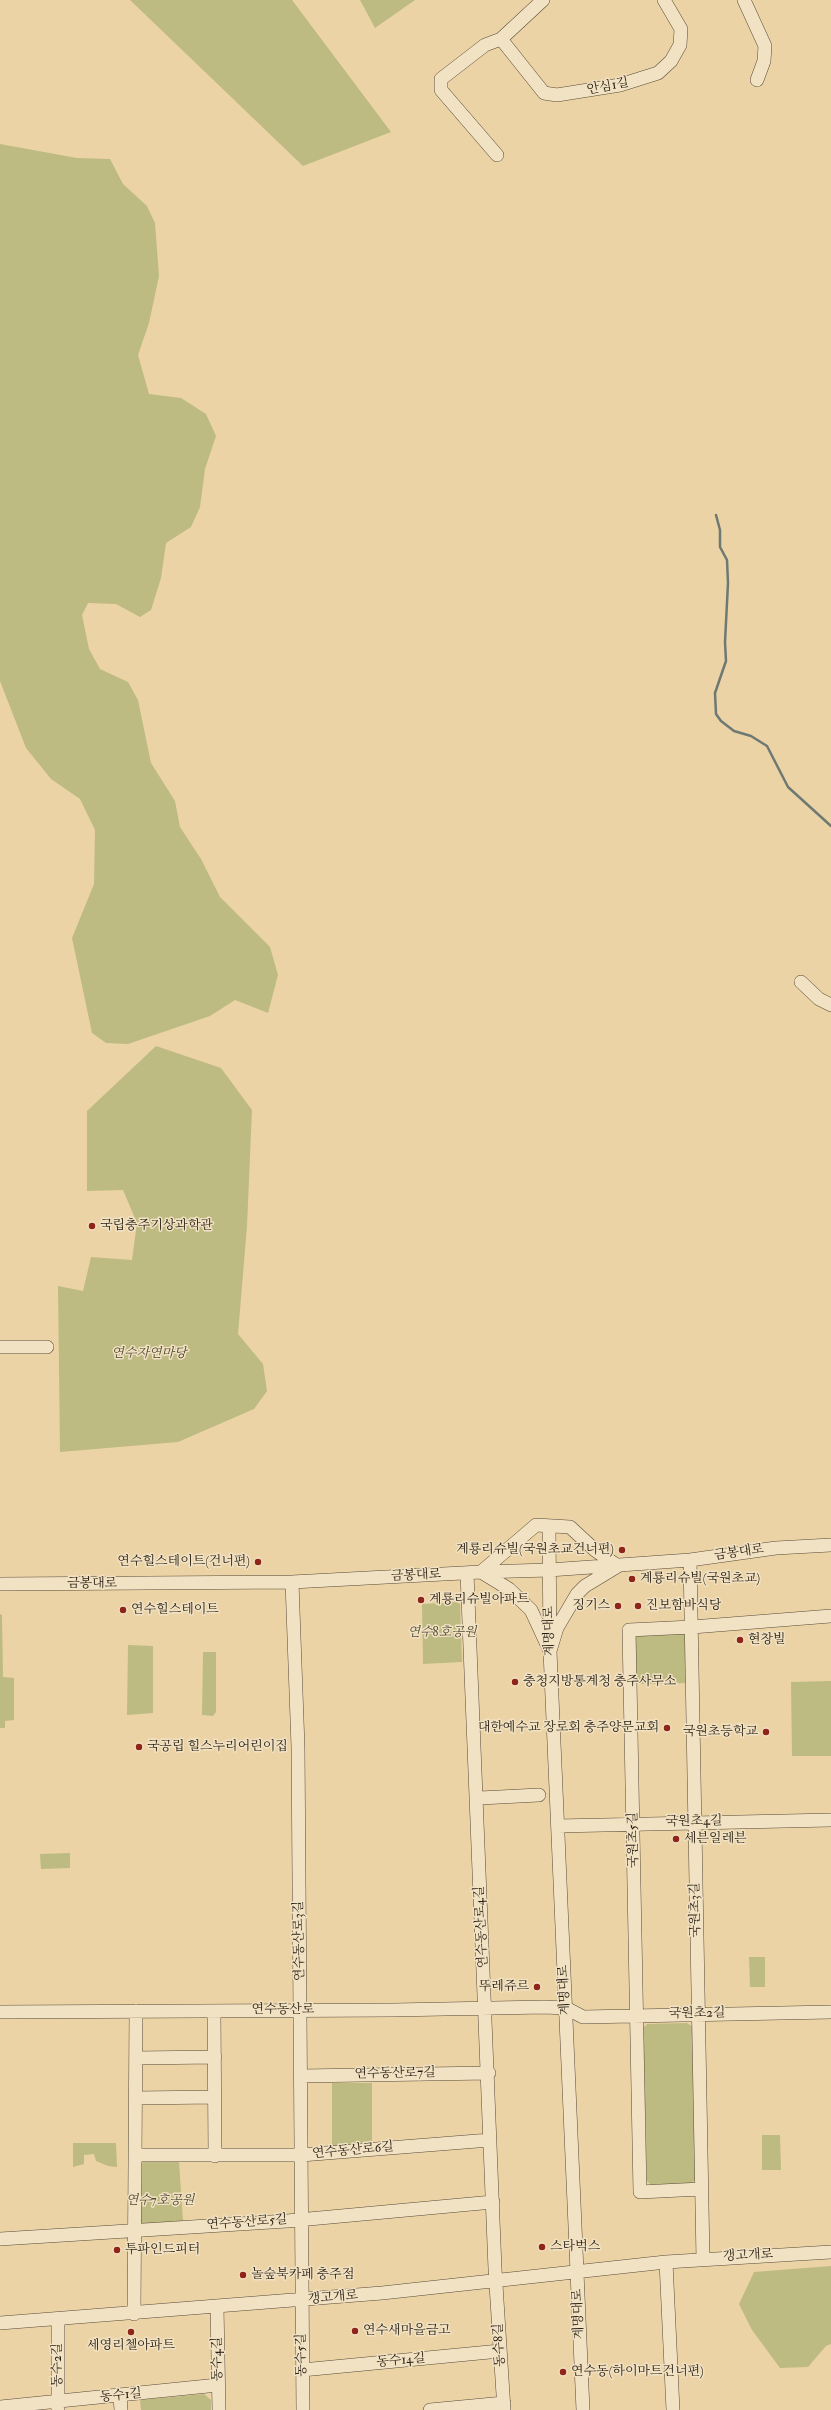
<!DOCTYPE html>
<meta charset="utf-8">
<style>
body{margin:0}
canvas{display:block;background:#ebd3a5}
</style>
<canvas width="831" height="2410"></canvas>
<script>
const ctx = document.querySelector('canvas').getContext('2d');
ctx.lineJoin = 'round';
function fill(path, color) { ctx.fillStyle = color; ctx.fill(path, 'evenodd'); }
const poly = rows => new Path2D(rows.map(r => 'M' + r).join(''));
function trace(path, color, width, dash) { ctx.strokeStyle = color; ctx.lineWidth = width; ctx.lineCap = dash ? 'butt' : 'round'; ctx.setLineDash(dash || []); ctx.stroke(path); }
function drawText(font, color, halo, rows, align = 'center') {
  ctx.font = font + ' "IM FELL Double Pica","Noto Serif KR",serif'; ctx.lineWidth = 3; ctx.setLineDash([]); ctx.textBaseline = 'middle'; ctx.strokeStyle = halo; ctx.fillStyle = color; for (const [text, x, y, turn = 0] of rows) {
    ctx.save(); ctx.translate(x, y); ctx.rotate((+turn || 0) * Math.PI / 180); ctx.textAlign = isNaN(turn) ? turn : align; if (halo) ctx.strokeText(text, 0, 0); ctx.fillText(text, 0, 0); ctx.restore();
  }
}
const green = poly([
 [130,0,292,0,391,132,303,166],
 [360,0,415,0,375,28],
 [0,144,77,158,110,159,123,184,147,206,155,223,159,276,149,323,138,355,149,394,181,398,206,414,216,436,205,469,200,507,191,527,166,543,161,578,151,610,140,617,116,604,88,603,82,615,89,649,100,669,128,682,138,700,151,763,175,801,180,827,201,859,220,897,270,947,278,975,268,1013,235,1000,210,1016,128,1044,106,1043,92,1033,72,938,94,884,95,830,80,799,51,779,26,748,0,681],
 [156,1046,221,1068,252,1110,247,1226,238,1334,263,1364,267,1391,254,1409,178,1442,60,1452,58,1286,83,1291,91,1257,132,1260,137,1223,123,1190,87,1191,87,1111],
 [457,1602,460,1604,462,1662,423,1664,422,1604],
 [0,1614,2,1615,3,1677,14,1678,14,1720,5,1721,5,1728,0,1728],
 [687,1630,692,1683,633,1684,634,1631],
 [128,1645,153,1646,153,1713,127,1715],
 [203,1652,216,1652,216,1712,213,1716,202,1715],
 [831,1681,831,1756,792,1756,791,1682],
 [70,1853,70,1868,41,1869,40,1854],
 [749,1957,765,1957,765,1987,750,1987],
 [687,2023,693,2027,697,2178,692,2183,651,2185,647,2181,643,2028,647,2024],
 [332,2083,372,2083,372,2144,332,2148],
 [762,2135,780,2135,781,2170,762,2170],
 [73,2143,116,2143,117,2167,108,2166,96,2161,94,2154,84,2155,84,2164,73,2167],
 [143,2162,179,2162,183,2221,140,2225,140,2166],
 [831,2266,831,2344,826,2346,808,2367,780,2368,752,2330,739,2304,754,2272],
 [204,2394,211,2400,211,2410,141,2410,140,2400]
]);
const stream = poly([
 [716,515,720,530,720,547,727,560,728,583,725,642,726,661,715,693,716,714,721,721,734,731,751,736,767,746,788,787,831,826]
]);
const minor = poly([
 [543,0,501,39,544,93,557,95,620,85,658,73,671,61,680,45,681,29,664,0],
 [744,0,765,46,764,61,757,80],
 [497,155,441,90,441,79,485,45,501,39],
 [801,982,819,999,831,1005],
 [0,1347,47,1347],
 [536,1525,570,1527,596,1551,618,1566,585,1586,577,1594,557,1628,550,1651,531,1610,509,1589,481,1572,536,1525],
 [549,1526,550,1651,583,2410],
 [690,1560,703,2259],
 [467,1573,495,2269,504,2410],
 [292,1582,298,1747,303,2410],
 [0,1584,292,1582,481,1572,549,1570,690,1560,776,1548,831,1545],
 [480,1798,539,1795],
 [558,1826,831,1820],
 [214,2011,215,2156],
 [0,2012,394,2010,544,2007,566,2008,583,2017,831,2012],
 [136,2058,215,2057],
 [301,2076,489,2073],
 [136,2098,215,2097],
 [136,2155,301,2155,490,2140],
 [701,2189,640,2192,629,1630,692,1627,831,1616],
 [0,2239,287,2221,493,2202],
 [666,2262,673,2410],
 [217,2307,219,2410],
 [134,2314,136,2011],
 [58,2319,58,2410],
 [0,2323,382,2293,666,2262,831,2252],
 [302,2370,500,2351],
 [120,2396,121,2410],
 [0,2407,218,2385],
 [430,2410,504,2403]
]);
const markers = [
 [92,1226,4,"#8f2418"],
 [622,1550,4,"#8f2418"],
 [258,1562,4,"#8f2418"],
 [632,1579,4,"#8f2418"],
 [421,1600,4,"#8f2418"],
 [618,1606,4,"#8f2418"],
 [638,1606,4,"#8f2418"],
 [123,1610,4,"#8f2418"],
 [740,1640,4,"#8f2418"],
 [515,1682,4,"#8f2418"],
 [667,1728,4,"#8f2418"],
 [766,1732,4,"#8f2418"],
 [139,1747,4,"#8f2418"],
 [676,1839,4,"#8f2418"],
 [537,1987,4,"#8f2418"],
 [542,2247,4,"#8f2418"],
 [117,2250,4,"#8f2418"],
 [243,2275,4,"#8f2418"],
 [355,2331,4,"#8f2418"],
 [131,2332,4,"#8f2418"],
 [563,2372,4,"#8f2418"]
];
const streetNames = [
 ["안심1길",608,87,-11],
 ["금봉대로",739,1553,-8],
 ["금봉대로",416,1576,-3],
 ["금봉대로",92,1584],
 ["계명대로",550,1631,-91],
 ["국원초4길",694,1822,-1],
 ["국원초5길",634,1840,-91],
 ["국원초3길",696,1910,-91],
 ["연수동산로4길",482,1927,-93],
 ["연수동산로3길",300,1941,-91],
 ["계명대로",565,1990,-93],
 ["연수동산로",283,2010],
 ["국원초2길",697,2014,-1],
 ["연수동산로7길",395,2074,-1],
 ["연수동산로6길",353,2151,-5],
 ["연수동산로5길",247,2223,-4],
 ["갱고개로",748,2256,-3],
 ["갱고개로",333,2298,-5],
 ["계명대로",579,2314,-92],
 ["동수8길",500,2345,-93],
 ["동수5길",302,2355,-91],
 ["동수4길",218,2359,-91],
 ["동수14길",401,2361,-5],
 ["동수2길",58,2365,-90],
 ["동수1길",121,2396,-6]
];
const poiNames = [
 ["국립충주기상과학관",100,1226],
 ["계룡리슈빌(국원초교건너편)",614,1550,"right"],
 ["연수힐스테이트(건너편)",250,1562,"right"],
 ["계룡리슈빌(국원초교)",640,1579],
 ["계룡리슈빌아파트",429,1600],
 ["징기스",610,1606,"right"],
 ["진보함바식당",646,1606],
 ["연수힐스테이트",131,1610],
 ["현창빌",748,1640],
 ["충청지방통계청 충주사무소",523,1682],
 ["대한예수교 장로회 충주양문교회",659,1728,"right"],
 ["국원초등학교",758,1732,"right"],
 ["국공립 힐스누리어린이집",147,1747],
 ["세븐일레븐",684,1839],
 ["뚜레쥬르",529,1987,"right"],
 ["스타벅스",550,2247],
 ["투파인드피터",125,2250],
 ["놀숲북카페 충주점",251,2275],
 ["연수새마을금고",363,2331],
 ["세영리첼아파트",131,2346,"center"],
 ["연수동(하이마트건너편)",571,2372]
];
const parkNames = [
 ["연수자연마당",149,1354],
 ["연수8호공원",442,1633],
 ["연수7호공원",160,2201]
];
fill(green, '#bdbb82');
trace(stream, '#6e7973', 2.5);
trace(minor, '#574b37', 14);
trace(minor, '#f2e2c4', 13);
for (const [x, y, r, color] of markers) { const dot = new Path2D(); dot.arc(x, y, r, 0, 2 * Math.PI); ctx.fillStyle = color; ctx.fill(dot); trace(dot, '#f2e2c4', 1.5); }
drawText('13px', '#261e12', '#f2e2c4', streetNames);
drawText('13px', '#261e12', '#f2e2c4', poiNames, 'left');
drawText('italic 13px', '#534d34', '#f2e2c4', parkNames);
</script>
